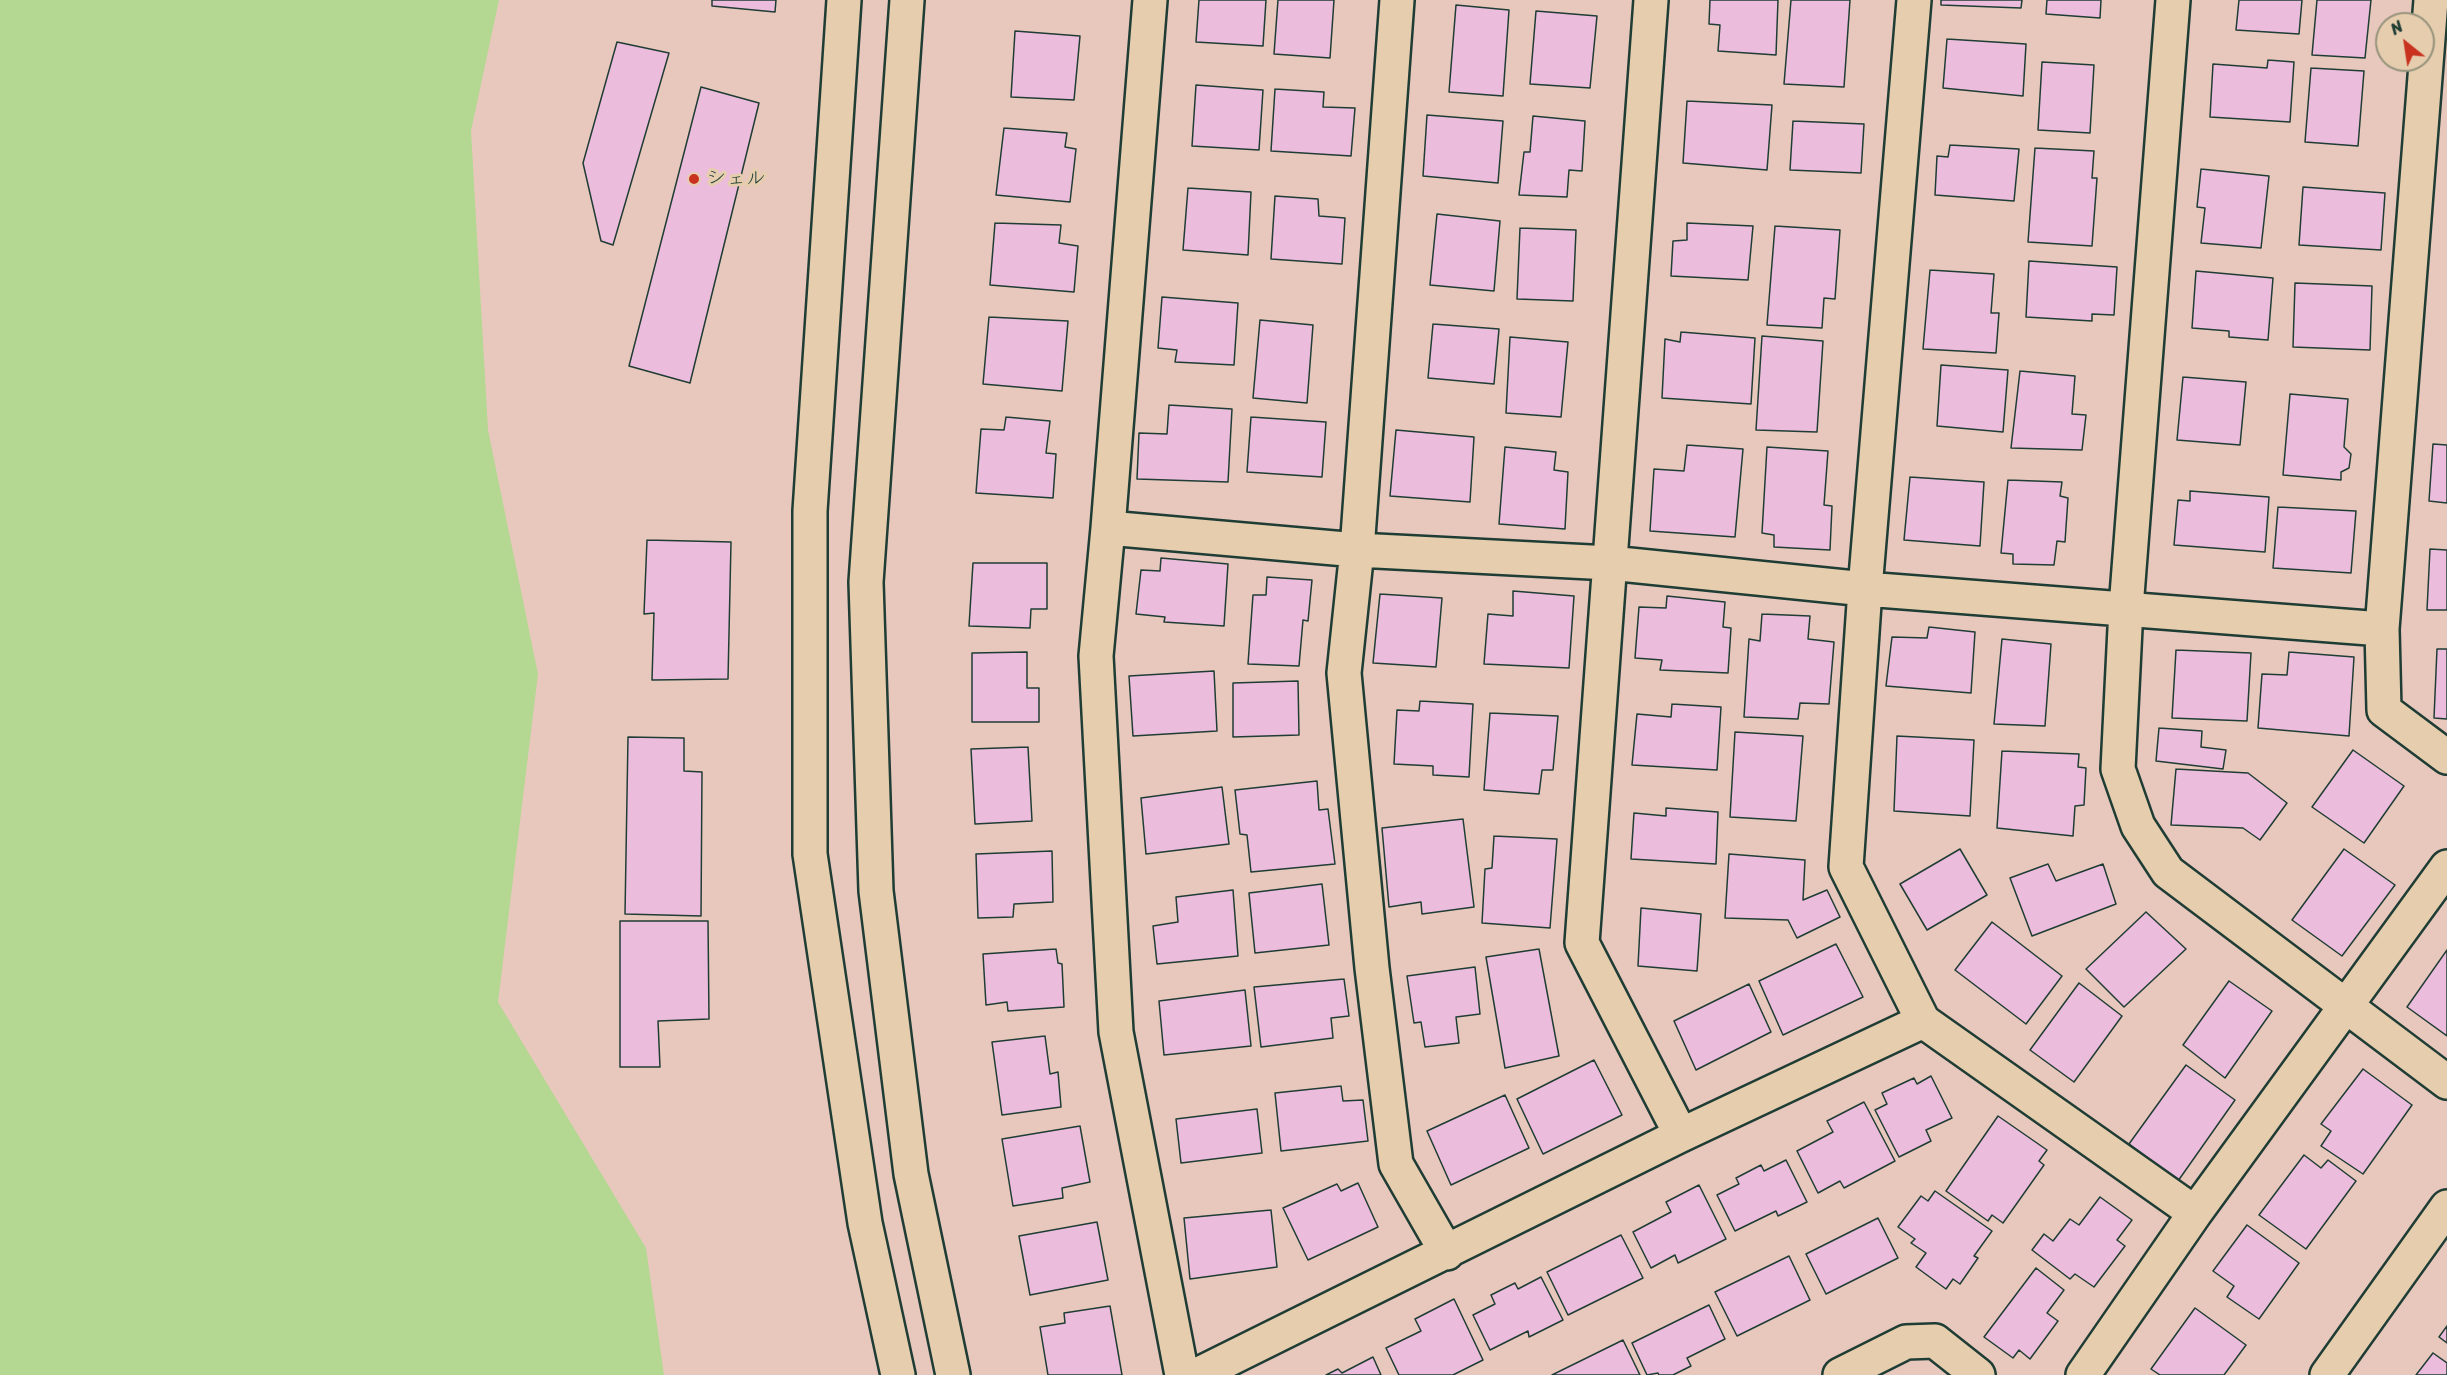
<!DOCTYPE html>
<meta charset="utf-8">
<style>
body{margin:0}
#map{position:relative;width:2447px;height:1375px;overflow:hidden;background:#e8c8bc;font-family:Sriracha,sans-serif}
canvas{display:block}
.north{position:absolute;left:2375px;top:12px;width:60px;height:60px;box-sizing:border-box;background:#e6cdae;border:2px solid #96937d;border-radius:50%;rotate:330deg;font-size:16px;font-weight:700;line-height:24px;text-align:center;color:#1f3d34}
.north::after{content:'';display:block;margin:auto;width:21px;height:27px;background:#c8321e;clip-path:polygon(50% 0,100% 100%,50% 72%,0 100%)}
</style>
<div id="map">
<canvas width="2447" height="1375"></canvas>
<div class="north">N</div>
</div>
<script>
const ctx = document.querySelector('canvas').getContext('2d');
ctx.lineJoin = 'round';
function fill(path, color) { ctx.fillStyle = color; ctx.fill(path, 'evenodd'); }
const poly = rows => new Path2D(rows.map(r => 'M' + r).join(''));
function trace(path, color, width, dash) { ctx.strokeStyle = color; ctx.lineWidth = width; ctx.lineCap = dash ? 'butt' : 'round'; ctx.setLineDash(dash || []); ctx.stroke(path); }
function drawText(font, color, halo, rows, align = 'center') {
  ctx.font = font + ' Sriracha,"Klee One",sans-serif'; ctx.lineWidth = 6; ctx.setLineDash([]); ctx.textBaseline = 'middle'; ctx.strokeStyle = halo; ctx.fillStyle = color; for (const [text, x, y, turn = 0] of rows) {
    ctx.save(); ctx.translate(x, y); ctx.rotate((+turn || 0) * Math.PI / 180); ctx.textAlign = isNaN(turn) ? turn : align; if (halo) ctx.strokeText(text, 0, 0); ctx.fillText(text, 0, 0); ctx.restore();
  }
}
const green = poly([
 [0,0,499,0,471,131,488,430,538,674,498,1002,646,1248,664,1375,0,1375]
]);
const building = poly([
 [712,0,776,0,775,12,712,6,712,0],
 [1199,0,1266,0,1263,46,1196,42,1199,0],
 [1278,0,1334,0,1330,58,1274,54,1278,0],
 [1710,0,1778,0,1776,55,1718,51,1720,25,1709,24,1710,0],
 [1791,0,1850,0,1844,87,1784,84,1791,0],
 [1941,0,2022,0,2021,8,1941,5,1941,0],
 [2047,0,2101,0,2100,18,2046,14,2047,0],
 [2239,0,2302,0,2299,34,2236,30,2239,0],
 [2317,0,2371,0,2365,58,2312,55,2317,0],
 [1456,5,1509,10,1503,96,1449,92,1456,5],
 [1536,11,1597,16,1590,88,1530,84,1536,11],
 [1015,31,1080,36,1074,100,1011,97,1015,31],
 [1947,39,2026,44,2023,96,1943,88,1947,39],
 [617,42,669,53,613,245,601,241,583,163,617,42],
 [2268,60,2294,62,2290,122,2210,117,2213,64,2267,68,2268,60],
 [2042,62,2094,65,2090,133,2038,130,2042,62],
 [2311,68,2364,71,2358,146,2305,142,2311,68],
 [1196,85,1263,90,1259,150,1192,146,1196,85],
 [701,87,759,103,690,383,629,366,701,87],
 [1275,89,1324,92,1323,107,1355,108,1351,156,1271,151,1275,89],
 [1687,101,1772,105,1767,170,1683,163,1687,101],
 [1427,115,1503,121,1498,183,1423,176,1427,115],
 [1533,116,1585,121,1582,171,1569,170,1567,197,1519,195,1524,152,1530,152,1533,116],
 [1793,121,1864,124,1861,173,1790,170,1793,121],
 [1004,128,1067,133,1065,147,1076,149,1070,202,996,195,1004,128],
 [1950,145,2019,149,2014,201,1935,195,1937,156,1948,157,1950,145],
 [2035,148,2094,151,2092,178,2097,178,2092,246,2028,242,2035,148],
 [2201,169,2269,176,2261,248,2201,243,2205,208,2197,207,2201,169],
 [2303,187,2385,193,2381,250,2299,245,2303,187],
 [1188,188,1251,192,1248,255,1183,250,1188,188],
 [1275,196,1318,199,1319,216,1345,218,1342,264,1271,259,1275,196],
 [1437,214,1500,221,1494,291,1430,285,1437,214],
 [995,223,1061,225,1059,243,1078,246,1074,292,990,285,995,223],
 [1687,223,1753,226,1748,280,1671,276,1673,241,1687,240,1687,223],
 [1775,226,1840,230,1835,299,1824,298,1822,328,1767,325,1775,226],
 [1520,228,1576,230,1573,301,1517,299,1520,228],
 [2029,261,2117,267,2114,315,2092,314,2092,321,2026,317,2029,261],
 [1930,270,1994,274,1991,313,1999,313,1996,353,1923,349,1930,270],
 [2196,271,2273,278,2268,340,2229,337,2229,331,2192,328,2196,271],
 [2295,283,2372,286,2370,350,2293,347,2295,283],
 [1162,297,1238,303,1234,365,1175,362,1177,350,1158,348,1162,297],
 [989,317,1068,321,1062,391,983,384,989,317],
 [1260,320,1313,325,1307,403,1253,398,1260,320],
 [1433,324,1499,329,1494,384,1428,378,1433,324],
 [1681,332,1755,338,1751,404,1662,398,1665,339,1680,342,1681,332],
 [1762,336,1823,341,1817,432,1756,430,1762,336],
 [1510,337,1568,342,1561,417,1506,413,1510,337],
 [1941,365,2008,370,2003,432,1937,426,1941,365],
 [2020,371,2075,376,2072,414,2086,415,2082,450,2011,448,2020,371],
 [2183,377,2246,382,2240,445,2177,440,2183,377],
 [2290,394,2348,399,2344,447,2351,454,2349,468,2341,472,2341,480,2283,475,2290,394],
 [1169,405,1232,409,1228,482,1137,479,1139,433,1167,434,1169,405],
 [1006,417,1050,421,1046,453,1056,454,1053,498,976,493,981,429,1004,430,1006,417],
 [1251,417,1326,422,1322,477,1247,472,1251,417],
 [1396,430,1474,437,1470,502,1390,496,1396,430],
 [2433,444,2447,445,2447,503,2429,501,2433,444],
 [1687,445,1743,449,1735,537,1650,531,1654,469,1684,471,1687,445],
 [1505,447,1556,452,1554,470,1568,472,1565,529,1499,524,1505,447],
 [1767,447,1828,451,1824,505,1832,506,1830,550,1774,547,1774,535,1762,533,1767,447],
 [1910,477,1984,482,1980,546,1904,540,1910,477],
 [2008,480,2062,482,2060,496,2068,498,2065,542,2057,541,2054,565,2013,564,2013,554,2001,553,2008,480],
 [2190,491,2269,497,2265,552,2174,545,2178,500,2190,501,2190,491],
 [2278,507,2356,511,2351,573,2273,568,2278,507],
 [647,540,731,542,728,679,652,680,654,613,644,614,647,540],
 [2430,549,2447,550,2447,610,2427,610,2430,549],
 [1161,558,1228,564,1224,626,1164,622,1165,617,1136,614,1141,570,1160,571,1161,558],
 [973,563,1047,563,1047,609,1031,609,1030,628,969,626,973,563],
 [1267,577,1312,580,1308,621,1303,620,1299,666,1248,664,1253,595,1266,595,1267,577],
 [1513,591,1574,596,1569,668,1484,664,1488,614,1513,616,1513,591],
 [1380,594,1442,598,1436,667,1373,663,1380,594],
 [1667,596,1725,602,1723,627,1731,628,1728,673,1660,670,1662,660,1635,658,1639,607,1666,608,1667,596],
 [1762,614,1810,616,1808,639,1834,642,1829,704,1800,703,1798,719,1744,717,1749,639,1760,641,1762,614],
 [1929,627,1975,632,1971,693,1886,686,1892,637,1927,638,1929,627],
 [2002,639,2051,644,2045,726,1994,724,2002,639],
 [2437,649,2447,649,2447,719,2434,718,2437,649],
 [2176,650,2251,653,2247,721,2172,718,2176,650],
 [1027,652,1027,688,1039,688,1039,722,972,722,972,653,1027,652],
 [2289,652,2354,657,2349,736,2258,728,2262,674,2287,675,2289,652],
 [1214,671,1217,731,1133,736,1129,676,1214,671],
 [1298,681,1299,735,1233,737,1233,683,1298,681],
 [1420,701,1473,704,1469,777,1433,775,1433,766,1394,764,1397,710,1419,711,1420,701],
 [1672,704,1721,707,1717,770,1632,765,1637,714,1671,717,1672,704],
 [1490,713,1558,716,1553,770,1542,770,1539,794,1484,790,1490,713],
 [2159,728,2202,731,2201,747,2226,750,2223,769,2156,761,2159,728],
 [1735,732,1803,736,1796,821,1730,817,1735,732],
 [1897,736,1974,740,1970,816,1894,811,1897,736],
 [628,737,684,738,684,771,702,772,701,916,625,914,628,737],
 [1028,747,1032,821,975,824,971,749,1028,747],
 [2353,750,2404,786,2364,843,2312,807,2353,750],
 [2002,751,2079,754,2078,767,2086,768,2084,805,2075,806,2073,836,1997,828,2002,751],
 [2176,769,2248,773,2287,803,2260,840,2243,828,2171,825,2176,769],
 [1317,781,1319,810,1328,809,1335,864,1251,872,1247,835,1240,834,1235,790,1317,781],
 [1222,787,1229,844,1146,854,1141,798,1222,787],
 [1666,808,1718,812,1716,864,1631,859,1634,813,1666,816,1666,808],
 [1463,819,1474,907,1422,914,1421,902,1389,907,1382,828,1463,819],
 [1494,836,1557,839,1550,928,1482,923,1485,869,1492,868,1494,836],
 [1960,849,1987,895,1927,930,1900,884,1960,849],
 [2344,849,2395,885,2342,956,2292,920,2344,849],
 [1052,851,1053,902,1014,904,1013,917,978,918,976,854,1052,851],
 [1729,854,1805,860,1803,900,1827,890,1840,917,1797,938,1788,920,1725,918,1729,854],
 [2048,864,2056,881,2103,864,2116,904,2032,936,2010,878,2048,864],
 [1322,884,1329,945,1255,953,1249,893,1322,884],
 [1233,890,1238,956,1157,964,1153,926,1178,922,1176,897,1233,890],
 [1641,908,1701,914,1697,971,1638,966,1641,908],
 [2146,912,2186,949,2124,1007,2086,969,2146,912],
 [620,921,708,921,709,1019,658,1021,660,1067,620,1067,620,921],
 [1992,922,2062,976,2026,1024,1955,970,1992,922],
 [1836,944,1863,997,1783,1035,1759,981,1836,944],
 [1056,949,1058,963,1062,964,1064,1007,1008,1011,1007,1002,986,1005,983,954,1056,949],
 [1539,949,1559,1056,1505,1068,1486,957,1539,949],
 [2447,950,2447,1036,2407,1007,2447,950],
 [1475,967,1480,1014,1456,1017,1459,1043,1425,1047,1421,1022,1414,1023,1407,976,1475,967],
 [1344,979,1349,1016,1331,1018,1333,1038,1261,1047,1254,987,1344,979],
 [2229,981,2272,1011,2225,1078,2183,1045,2229,981],
 [2079,983,2122,1016,2074,1082,2030,1050,2079,983],
 [1749,984,1771,1032,1696,1070,1674,1021,1749,984],
 [1245,990,1251,1046,1164,1055,1159,1001,1245,990],
 [1045,1036,1050,1074,1058,1072,1061,1107,1002,1115,992,1042,1045,1036],
 [1594,1060,1622,1115,1543,1154,1517,1099,1594,1060],
 [2186,1065,2235,1100,2178,1181,2129,1144,2186,1065],
 [2363,1069,2412,1105,2363,1174,2321,1146,2331,1131,2321,1124,2363,1069],
 [1931,1076,1952,1118,1926,1130,1931,1141,1899,1157,1875,1110,1887,1104,1882,1093,1914,1078,1917,1084,1931,1076],
 [1341,1086,1343,1101,1363,1100,1368,1141,1281,1151,1275,1093,1341,1086],
 [1505,1095,1529,1148,1451,1185,1427,1131,1505,1095],
 [1864,1102,1895,1161,1844,1188,1840,1181,1818,1193,1797,1151,1833,1132,1827,1121,1864,1102],
 [1257,1109,1262,1153,1181,1163,1176,1119,1257,1109],
 [1998,1116,2047,1150,2039,1161,2044,1165,2003,1223,1992,1215,1988,1221,1946,1191,1998,1116],
 [1080,1126,1090,1182,1062,1188,1063,1198,1013,1206,1002,1139,1080,1126],
 [2304,1155,2321,1168,2328,1160,2356,1181,2306,1249,2259,1215,2304,1155],
 [1786,1160,1807,1202,1778,1216,1776,1211,1735,1231,1717,1195,1739,1184,1736,1178,1761,1165,1764,1171,1786,1160],
 [1358,1183,1378,1227,1308,1260,1283,1208,1337,1184,1341,1191,1358,1183],
 [1699,1185,1726,1239,1678,1263,1675,1255,1651,1268,1633,1232,1671,1212,1666,1202,1699,1185],
 [1935,1191,1992,1231,1974,1256,1978,1258,1960,1284,1953,1279,1946,1289,1916,1267,1926,1253,1911,1243,1915,1239,1898,1227,1921,1196,1928,1201,1935,1191],
 [2100,1197,2132,1220,2117,1240,2125,1246,2094,1287,2075,1274,2070,1279,2032,1250,2044,1234,2053,1241,2070,1219,2079,1225,2100,1197],
 [1271,1210,1277,1267,1190,1279,1184,1218,1271,1210],
 [1878,1218,1898,1258,1826,1294,1806,1254,1878,1218],
 [1097,1222,1108,1280,1030,1295,1019,1236,1097,1222],
 [2247,1225,2299,1263,2259,1319,2227,1297,2234,1286,2213,1271,2247,1225],
 [1621,1235,1643,1278,1568,1315,1547,1272,1621,1235],
 [1789,1256,1810,1300,1737,1336,1715,1292,1789,1256],
 [2036,1268,2064,1290,2047,1313,2058,1321,2030,1359,2019,1350,2013,1358,1984,1337,2036,1268],
 [1541,1277,1563,1320,1529,1337,1528,1331,1490,1350,1473,1315,1495,1304,1491,1295,1515,1283,1518,1289,1541,1277],
 [1454,1299,1483,1360,1453,1375,1399,1375,1386,1348,1421,1331,1415,1319,1454,1299],
 [1709,1305,1725,1339,1687,1358,1691,1366,1673,1375,1659,1375,1658,1373,1647,1375,1632,1343,1709,1305],
 [1110,1306,1122,1375,1048,1375,1040,1327,1065,1323,1064,1313,1110,1306],
 [2195,1308,2246,1345,2224,1375,2160,1375,2151,1369,2195,1308],
 [2447,1326,2447,1343,2439,1337,2447,1326],
 [1623,1340,1640,1375,1552,1375,1623,1340],
 [2433,1353,2447,1363,2447,1375,2416,1375,2433,1353],
 [1373,1357,1381,1375,1326,1375,1338,1369,1342,1373,1373,1357]
]);
const street = poly([
 [1150,0,1108,528,1096,656,1116,1032,1182,1375],
 [1397,0,1357,550,1344,673,1372,968,1396,1164,1447,1253],
 [1651,0,1582,943,1681,1135],
 [1914,0,1865,589,1846,867,1923,1021,2195,1213],
 [2173,0,2126,608,2118,769,2138,826,2168,872,2447,1082],
 [2431,0,2382,629,2384,710,2447,757],
 [1108,528,1357,550,1610,563,1865,589,2382,629],
 [1197,1375,1681,1135,1923,1021],
 [1840,1375,1906,1342,1935,1341,1978,1375],
 [2083,1375,2195,1213,2447,867]
]);
const secondary = poly([
 [844,0,810,511,810,854,865,1223,898,1375],
 [907,0,866,582,876,891,911,1174,953,1375],
 [2327,1375,2447,1207]
]);
const markers = [
 [694,179,6,"#c8321e"]
];
const poiNames = [
 ["シェル",706,179]
];
fill(green, '#b4d792');
fill(building, '#ecbcdc');
trace(building, '#1f3d34', 1.5);
trace(street, '#1f3d34', 38);
trace(secondary, '#1f3d34', 38);
trace(street, '#e6cdae', 33);
trace(secondary, '#e6cdae', 33);
for (const [x, y, r, color] of markers) { const dot = new Path2D(); dot.arc(x, y, r, 0, 2 * Math.PI); ctx.fillStyle = color; ctx.fill(dot); trace(dot, '#e6cdae', 2); }
drawText('20px', '#1f3d34', '#e6cdae', poiNames, 'left');
</script>
